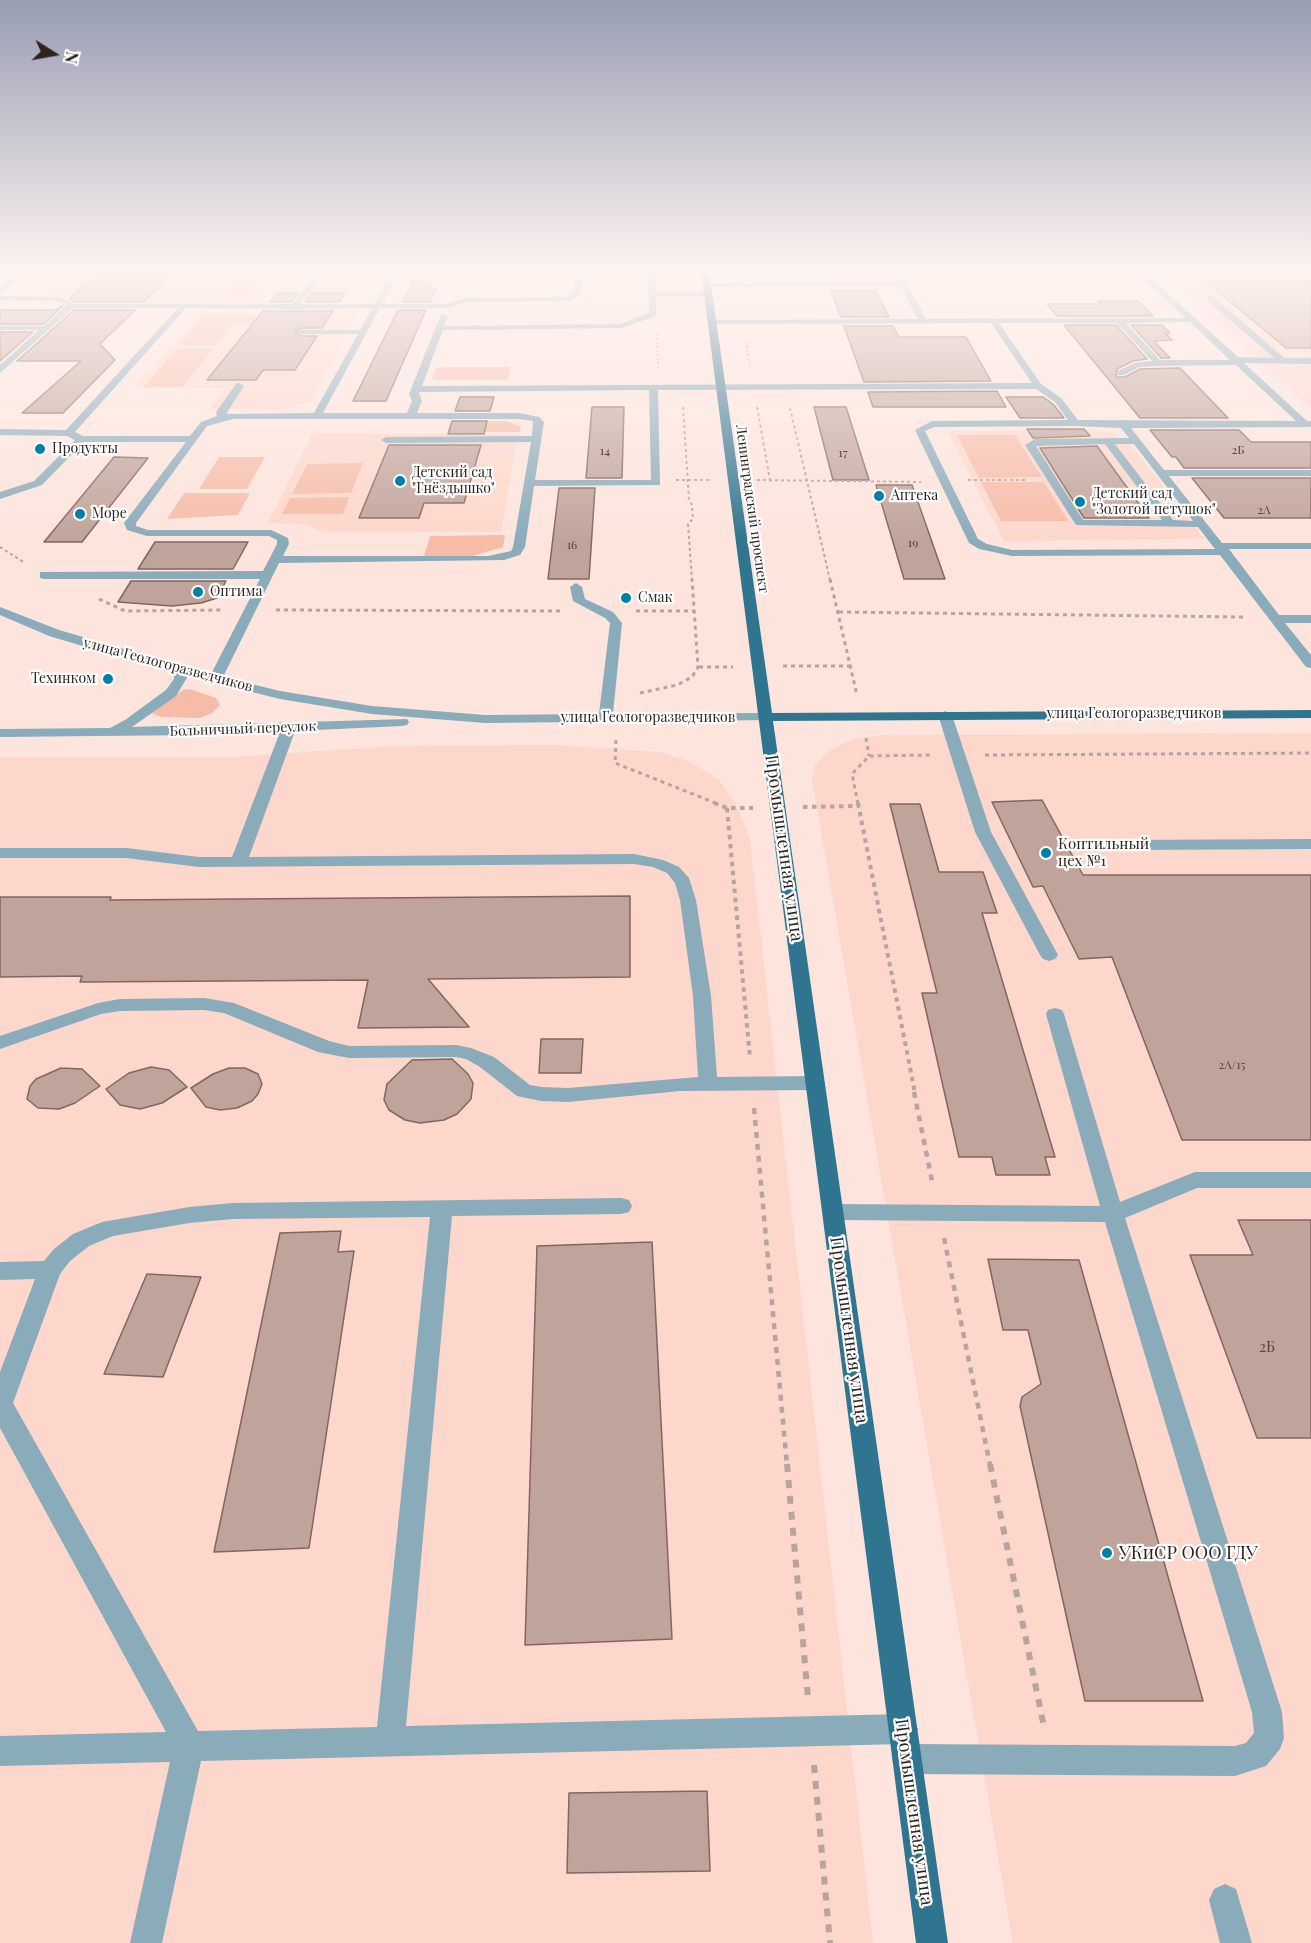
<!DOCTYPE html>
<meta charset="utf-8">
<style>
body{margin:0}
#map{position:relative;width:1311px;height:1943px;overflow:hidden;background:#fde5dd;font-family:"Playfair Display",serif}
canvas{display:block}
.north{position:absolute;left:24px;top:24px;width:60px;height:60px;-webkit-text-stroke:4px #fff;paint-order:stroke;rotate:101deg;font-size:16px;font-weight:700;line-height:24px;text-align:center;color:#2d231f}
.north::after{content:'';display:block;margin:auto;width:21px;height:27px;background:#2d231f;clip-path:polygon(50% 0,100% 100%,50% 72%,0 100%)}
</style>
<div id="map">
<canvas width="1311" height="1943"></canvas>
<div class="north">N</div>
</div>
<script>
const ctx = document.querySelector('canvas').getContext('2d');
ctx.lineJoin = 'round';
function fill(path, color) { ctx.fillStyle = color; ctx.fill(path, 'evenodd'); }
const poly = rows => new Path2D(rows.map(r => 'M' + r).join(''));
function trace(path, color, width, dash) { ctx.strokeStyle = color; ctx.lineWidth = width; ctx.lineCap = dash ? 'butt' : 'round'; ctx.setLineDash(dash || []); ctx.stroke(path); }
function drawText(font, color, halo, rows, align = 'center') {
  ctx.font = font + ' "Playfair Display",serif'; ctx.lineWidth = 4.5; ctx.setLineDash([]); ctx.textBaseline = 'middle'; ctx.strokeStyle = halo; ctx.fillStyle = color; for (const [text, x, y, turn = 0] of rows) {
    ctx.save(); ctx.translate(x, y); ctx.rotate((+turn || 0) * Math.PI / 180); ctx.textAlign = isNaN(turn) ? turn : align; if (halo) ctx.strokeText(text, 0, 0); ctx.fillText(text, 0, 0); ctx.restore();
  }
}
const built = poly([
 [45,270,311,270,298,289,268,289,258,303,143,304,87,295,38,295,54,282,30,282],
 [413,270,552,270,549,289,402,290],
 [1171,281,1311,281,1311,409,1258,360],
 [360,310,311,401,285,409,210,409,225,388,134,388,201,311],
 [1094,430,1113,433,1130,444,1204,539,1004,541,947,431],
 [312,434,518,434,501,532,325,532,303,524,268,523],
 [1311,733,1311,1943,1013,1943,812,779,815,765,826,753,841,744,859,738,884,735],
 [555,745,659,752,689,761,719,780,734,800,750,839,873,1943,0,1943,0,757,233,757,393,746]
]);
const green = poly([
 [260,283,249,298,225,298,237,284],
 [205,316,305,316,298,325,232,325,215,345,180,345],
 [177,349,213,349,182,387,144,387],
 [437,367,510,367,508,380,432,380],
 [458,421,505,421,521,426,520,432,454,432],
 [957,435,1015,435,1042,477,979,478],
 [219,457,265,457,247,489,199,489],
 [363,463,351,493,292,494,307,464],
 [981,482,1044,482,1068,521,1001,521],
 [184,493,250,493,238,515,167,519],
 [349,497,343,514,282,514,290,498],
 [505,535,503,547,473,556,424,556,430,536],
 [190,689,216,698,220,705,212,713,200,718,161,717,152,713,183,690]
]);
const building = poly([
 [101,270,176,270,143,302,75,302,69,299,101,270],
 [1192,270,1311,270,1311,273,1195,273,1192,270],
 [414,279,436,289,430,302,403,302,414,279],
 [1205,281,1311,281,1311,348,1286,348,1205,281],
 [831,291,876,291,889,317,841,317,831,291],
 [277,293,298,293,292,302,270,302,277,293],
 [311,293,345,293,339,302,305,302,311,293],
 [1098,301,1138,301,1153,316,1057,316,1047,304,1101,304,1098,301],
 [63,305,44,324,0,324,0,310,56,310,63,305],
 [74,310,135,310,100,344,115,360,63,413,22,413,81,361,17,361,74,310],
 [398,310,426,310,386,401,353,401,398,310],
 [263,311,333,311,322,328,301,328,295,331,301,336,317,336,295,370,263,370,256,380,207,380,263,311],
 [1064,325,1116,325,1147,359,1133,361,1117,369,1116,377,1125,377,1140,369,1180,368,1228,418,1140,418,1064,325],
 [1131,325,1162,325,1170,333,1165,333,1172,340,1154,341,1170,358,1161,358,1131,325],
 [844,326,893,326,899,337,966,337,991,381,864,382,844,326],
 [0,332,33,332,0,361,0,332],
 [997,391,1006,407,873,407,868,392,997,391],
 [460,397,494,397,490,411,455,411,460,397],
 [1006,397,1043,397,1053,404,1064,418,1020,418,1006,397],
 [592,407,624,407,622,478,586,478,592,407],
 [814,407,846,407,869,480,833,480,814,407],
 [452,421,487,421,484,434,448,434,452,421],
 [1027,429,1084,429,1090,436,1033,438,1027,429],
 [1150,430,1239,430,1251,442,1311,442,1311,468,1184,468,1176,457,1172,457,1150,430],
 [389,445,481,445,464,503,424,503,419,518,359,518,389,445],
 [1097,446,1149,518,1084,518,1040,448,1097,446],
 [114,457,148,458,82,542,44,542,114,457],
 [1192,478,1311,478,1311,518,1224,518,1192,478],
 [876,485,912,485,945,579,904,579,876,485],
 [559,488,595,488,589,579,548,579,559,488],
 [155,542,248,542,233,569,138,569,155,542],
 [131,581,226,581,217,598,201,603,172,606,118,602,131,581],
 [1042,800,1083,875,1311,875,1311,1140,1182,1140,1112,957,1079,959,1043,886,1033,887,992,802,1042,800],
 [890,804,920,804,939,872,983,872,997,913,982,913,1055,1157,1045,1157,1050,1175,996,1175,992,1157,959,1157,922,993,937,993,890,804],
 [630,896,630,977,428,979,469,1027,358,1028,368,980,80,982,82,976,0,977,0,897,111,897,110,900,630,896],
 [541,1039,583,1039,581,1073,539,1073,541,1039],
 [452,1059,468,1074,473,1083,471,1099,457,1114,444,1120,420,1123,405,1120,389,1110,384,1100,387,1084,412,1060,452,1059],
 [151,1067,169,1070,187,1087,162,1103,140,1109,120,1105,106,1089,129,1073,151,1067],
 [61,1068,82,1069,100,1086,75,1103,59,1109,38,1108,27,1099,30,1086,36,1079,61,1068],
 [229,1068,245,1068,258,1074,262,1084,258,1094,252,1101,237,1108,220,1110,206,1107,191,1088,213,1074,229,1068],
 [1238,1220,1311,1220,1311,1438,1257,1438,1190,1255,1253,1255,1238,1220],
 [341,1231,338,1252,354,1251,309,1548,214,1552,280,1233,341,1231],
 [652,1242,672,1639,525,1645,537,1246,652,1242],
 [988,1259,1079,1260,1203,1701,1085,1701,1020,1406,1022,1397,1041,1384,1028,1330,1003,1330,988,1259],
 [147,1274,201,1277,163,1377,104,1374,147,1274],
 [707,1791,710,1871,567,1873,569,1793,707,1791]
]);
const pathFar5 = poly([
 [657,334,658,368],
 [746,342,750,367]
]);
const pathFar4 = poly([
 [683,407,689,500,692,505,693,519,688,524,692,580],
 [757,407,770,480],
 [790,408,830,580],
 [676,480,711,480],
 [757,480,921,482],
 [968,480,1027,480],
 [0,547,25,563]
]);
const pathFar3 = poly([
 [830,579,857,695],
 [99,599,125,611,224,610],
 [276,610,560,611],
 [636,611,694,611],
 [839,612,1243,617],
 [783,666,851,666],
 [699,667,733,667],
 [640,693,677,685,692,677,698,667,692,579],
 [866,738,869,756],
 [616,740,615,763,718,804],
 [985,755,1311,753],
 [858,804,852,774,869,756,933,755]
]);
const pathFar2 = poly([
 [714,803,727,808,753,808],
 [858,803,915,1093],
 [803,807,859,806],
 [727,808,750,1058]
]);
const pathFar1 = poly([
 [914,1092,933,1186],
 [754,1108,787,1465],
 [944,1238,990,1465]
]);
const path = poly([
 [787,1464,808,1698],
 [990,1464,1044,1727],
 [814,1765,830,1943]
]);
const minor = poly([
 [22,270,31,270,0,293,0,287,22,270],
 [209,270,217,270,211,274,207,272,209,270],
 [318,270,326,270,300,304,375,304,393,270,401,270,382,304,446,304,465,298,568,297,573,293,576,270,584,270,581,294,570,301,465,302,448,308,380,308,323,413,407,413,412,401,409,394,441,314,448,316,444,326,621,324,649,313,648,270,656,270,656,292,708,292,712,294,708,296,656,296,656,316,622,328,443,330,422,386,1032,383,991,323,712,324,708,322,712,320,918,319,900,286,707,287,703,285,707,283,898,282,891,270,899,270,926,319,1185,318,1134,270,1142,270,1147,275,1311,275,1311,279,1152,279,1238,357,1274,358,1207,300,1207,296,1213,296,1284,358,1311,358,1311,364,1244,363,1307,421,1311,421,1311,427,1131,428,1164,470,1311,470,1311,476,1169,476,1222,543,1311,543,1311,549,1229,549,1279,615,1311,615,1311,623,1285,623,1311,655,1311,668,1306,667,1220,555,1012,556,979,549,969,543,915,430,932,421,1068,420,1055,402,1036,389,658,390,660,485,534,486,525,547,520,555,504,560,279,563,223,677,280,691,372,706,485,715,599,714,610,623,605,618,573,601,570,587,576,583,582,587,585,599,613,612,622,623,613,714,766,713,771,714,773,717,771,720,485,723,372,714,280,699,188,676,176,696,132,727,407,719,409,722,407,725,402,726,295,731,249,857,634,854,663,860,679,867,689,878,696,900,711,996,717,1077,815,1076,822,1078,825,1083,822,1088,815,1090,680,1091,568,1102,541,1101,517,1096,480,1067,466,1059,456,1057,349,1058,318,1052,224,1013,204,1010,120,1011,101,1014,0,1049,0,1036,98,1003,120,999,204,998,234,1003,329,1041,349,1046,456,1045,471,1048,494,1057,530,1085,541,1087,568,1088,698,1077,693,996,680,900,675,883,667,873,653,867,634,864,199,867,126,858,0,858,0,848,126,848,199,857,232,857,280,732,197,735,0,737,0,729,110,728,125,720,166,690,174,679,174,673,49,636,0,615,0,607,59,630,211,674,260,579,44,579,40,578,40,572,263,571,277,544,277,540,269,536,147,536,127,530,124,523,186,442,84,442,42,485,0,499,0,492,34,481,75,440,67,436,0,435,0,429,66,430,178,308,73,308,0,373,0,365,39,330,0,330,0,326,45,326,67,304,59,301,0,300,0,296,60,297,75,304,293,304,318,270],
 [186,308,294,309,372,308,360,330,301,330,297,332,301,334,358,334,314,413,226,414,244,386,239,383,236,384,216,412,217,416,201,422,190,436,83,436,75,432,186,308],
 [1190,322,1230,360,1160,360,1126,323,1190,322],
 [999,323,1117,323,1152,361,1134,363,1118,371,1118,375,1124,375,1139,367,1158,366,1236,365,1296,421,1078,420,1061,398,1041,384,999,323],
 [649,390,651,480,535,480,544,422,539,417,519,413,417,413,422,401,419,392,649,390],
 [233,419,519,419,533,421,532,436,386,437,381,440,386,443,531,442,513,547,511,551,488,556,283,556,289,544,288,538,271,530,148,530,136,526,136,523,207,426,233,419],
 [1075,426,1121,428,1129,438,1035,439,1025,445,1076,525,1198,527,1215,549,1012,550,987,544,978,539,925,431,934,427,1075,426],
 [1105,444,1162,520,1083,520,1036,446,1105,444],
 [1115,444,1134,444,1193,521,1173,520,1115,444],
 [520,270,528,270,526,276,520,276,520,270],
 [945,711,952,715,991,832,1058,955,1055,959,1049,961,1043,959,1040,955,975,832,938,715,945,711],
 [1311,839,1311,849,1127,850,1119,845,1127,840,1311,839],
 [1055,1008,1062,1010,1064,1014,1120,1202,1195,1172,1311,1172,1311,1188,1197,1188,1125,1218,1282,1712,1284,1738,1280,1749,1266,1766,1235,1776,907,1774,896,1770,892,1759,896,1748,907,1744,1235,1746,1246,1743,1254,1733,1252,1712,1105,1222,833,1220,825,1218,822,1212,825,1206,833,1204,1100,1206,1046,1014,1048,1010,1055,1008],
 [621,1198,629,1200,632,1206,629,1212,621,1214,452,1216,406,1726,903,1714,913,1719,918,1729,913,1739,903,1744,201,1761,162,1943,130,1943,170,1762,0,1766,0,1736,166,1732,0,1428,0,1372,35,1279,0,1280,0,1262,44,1261,54,1249,73,1234,102,1222,189,1207,233,1203,621,1198],
 [430,1217,377,1727,198,1731,13,1403,60,1274,70,1261,89,1246,113,1236,189,1223,233,1219,430,1217],
 [1225,1884,1236,1889,1252,1943,1220,1943,1209,1900,1214,1889,1225,1884]
]);
const major = poly([
 [701,270,709,270,772,713,1311,710,1311,718,773,721,948,1943,916,1943,701,270]
]);
const markers = [
 [40,449,6,"#0080a5"],
 [400,481,6,"#0080a5"],
 [879,496,6,"#0080a5"],
 [1080,502,6,"#0080a5"],
 [80,514,6,"#0080a5"],
 [198,592,6,"#0080a5"],
 [626,598,6,"#0080a5"],
 [108,679,6,"#0080a5"],
 [1046,853,6,"#0080a5"],
 [1107,1553,6,"#0080a5"]
];
const numberNames = [
 ["2Б",1238,450],
 ["14",605,451],
 ["17",843,453],
 ["2А",1264,510],
 ["19",913,543],
 ["16",572,545],
 ["2А/15",1232,1065]
];
const farPoinames = [
 ["Продукты",52,449],
 ["Детский сад",412,473],
 ["\"Гнёздышко\"",412,489],
 ["Детский сад",1092,494],
 ["\"Золотой петушок\"",1092,510],
 ["Аптека",891,496],
 ["Море",92,514],
 ["Оптима",210,592],
 ["Смак",638,598],
 ["Техинком",96,679,"right"]
];
const farStreetnames = [
 ["Ленинградский проспект",752,509,82],
 ["улица Геологоразведчиков",168,665,15],
 ["улица Геологоразведчиков",1134,714],
 ["улица Геологоразведчиков",648,718],
 ["Больничный переулок",243,729,-2]
];
const poiNames = [
 ["Коптильный",1058,844],
 ["цех №1",1058,861]
];
const nearNumbernames = [
 ["2Б",1267,1347]
];
const nearStreetnames = [
 ["Промышленная улица",784,848,82],
 ["Промышленная улица",849,1330,82],
 ["Промышленная улица",914,1812,82]
];
const nearPoinames = [
 ["УКиСР ООО ГДУ",1119,1553]
];
fill(built, '#fdd7cb');
fill(green, '#f6bca8');
fill(building, '#c0a49b');
trace(building, '#81675f', 1.5);
trace(pathFar5, '#b7a49d', 1.5, [2, 2]);
trace(pathFar4, '#b7a49d', 2, [3, 3]);
trace(pathFar3, '#b7a49d', 3, [4, 4]);
trace(pathFar2, '#b7a49d', 4, [4.5, 4.5]);
trace(pathFar1, '#b7a49d', 4.5, [6, 6]);
trace(path, '#b7a49d', 6, [8, 8]);
fill(minor, '#8aabba');
fill(major, '#307590');
const sky = ctx.createLinearGradient(0, 0, 0, 542);
sky.addColorStop(0, '#989db3');
sky.addColorStop(0.5, '#fef3f0');
sky.addColorStop(1, '#fef3f000');
ctx.fillStyle = sky;
ctx.fillRect(0, 0, 1311, 542);
for (const [x, y, r, color] of markers) { const dot = new Path2D(); dot.arc(x, y, r, 0, 2 * Math.PI); ctx.fillStyle = color; ctx.fill(dot); trace(dot, '#fff', 2); }
drawText('12px', '#52433e', null, numberNames);
drawText('14px', '#2d231f', '#fff', farPoinames, 'left');
drawText('14px', '#2d231f', '#fff', farStreetnames);
drawText('15px', '#2d231f', '#fff', poiNames, 'left');
drawText('15px', '#52433e', null, nearNumbernames);
drawText('18px', '#2d231f', '#fff', nearStreetnames);
drawText('18px', '#2d231f', '#fff', nearPoinames, 'left');
</script>
